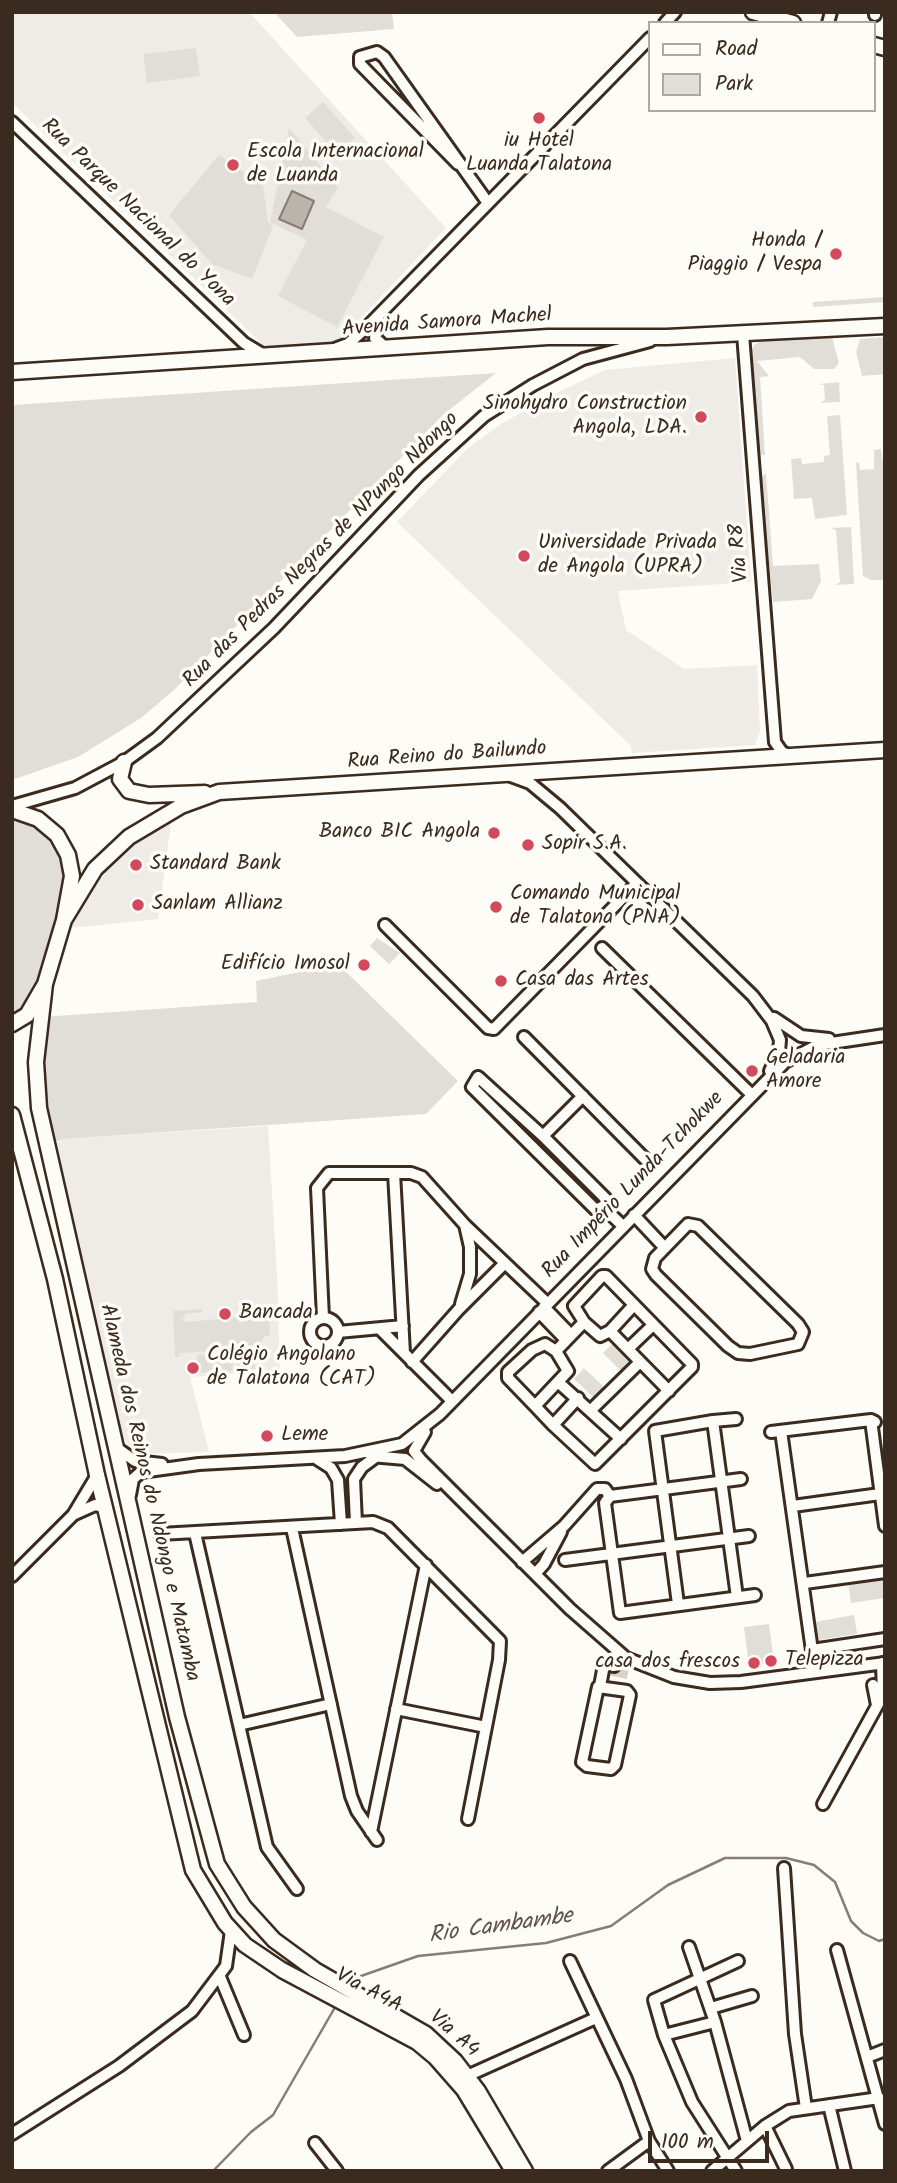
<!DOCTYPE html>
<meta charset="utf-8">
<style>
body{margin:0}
#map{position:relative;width:897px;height:2183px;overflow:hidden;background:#fdfcf7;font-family:Kalam,sans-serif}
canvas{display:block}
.frame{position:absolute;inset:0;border:14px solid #3b2a1e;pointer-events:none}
.legend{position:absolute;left:648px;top:21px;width:228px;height:91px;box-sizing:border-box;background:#fdfcf7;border:2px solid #afa8a0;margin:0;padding:9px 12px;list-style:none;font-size:21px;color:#3b2a1e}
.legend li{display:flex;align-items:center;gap:14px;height:35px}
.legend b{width:35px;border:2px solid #afa8a0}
.scale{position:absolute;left:648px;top:2131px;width:121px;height:32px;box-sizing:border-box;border:4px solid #3b2a1e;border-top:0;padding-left:9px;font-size:21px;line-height:24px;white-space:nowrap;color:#3b2a1e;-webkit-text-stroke:5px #fdfcf7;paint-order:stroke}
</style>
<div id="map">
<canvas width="897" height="2183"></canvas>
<div class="frame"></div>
<ul class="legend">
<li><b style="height:9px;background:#fdfcf7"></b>Road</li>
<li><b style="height:19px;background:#e1ded7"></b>Park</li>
</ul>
<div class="scale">100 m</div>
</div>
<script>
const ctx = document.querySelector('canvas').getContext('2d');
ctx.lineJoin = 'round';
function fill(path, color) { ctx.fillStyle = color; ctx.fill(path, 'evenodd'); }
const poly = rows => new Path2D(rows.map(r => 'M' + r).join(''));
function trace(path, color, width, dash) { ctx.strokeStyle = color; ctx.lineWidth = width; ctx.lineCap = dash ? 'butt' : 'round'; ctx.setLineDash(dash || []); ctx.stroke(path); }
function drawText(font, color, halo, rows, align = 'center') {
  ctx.font = font + ' Kalam,sans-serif'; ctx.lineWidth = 7; ctx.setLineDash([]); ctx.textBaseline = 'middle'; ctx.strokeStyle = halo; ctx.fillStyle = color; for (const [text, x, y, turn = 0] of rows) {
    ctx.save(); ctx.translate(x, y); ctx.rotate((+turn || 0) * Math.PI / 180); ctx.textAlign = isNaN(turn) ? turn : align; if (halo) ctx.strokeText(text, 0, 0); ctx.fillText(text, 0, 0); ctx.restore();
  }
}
const built = poly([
 [24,12,249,12,446,228,338,342,264,346,12,103,12,14],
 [735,358,751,582,618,591,626,630,684,669,757,665,760,731,755,745,632,753,631,746,397,522,467,449,501,424,550,396,605,370],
 [172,816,158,919,71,928,76,911,96,877,120,851],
 [268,1126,277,1275,280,1370,190,1377,209,1452,136,1454,122,1437,56,1144,64,1139]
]);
const green = poly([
 [274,12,392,12,394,29,297,37],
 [196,48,200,76,147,83,143,54],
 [323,102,355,138,337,154,305,118],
 [289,128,338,187,326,207,384,237,337,327,278,296,307,240,270,222],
 [219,155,263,185,268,222,273,226,252,279,212,264,169,215],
 [885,297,885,302,813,307,813,302],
 [832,337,839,363,834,369,814,369,800,357,757,361,769,376,760,377,765,455,760,454,751,354,754,345,763,340],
 [885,337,885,374,862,376,856,352,860,339],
 [496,373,444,414,174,690,141,718,78,757,12,780,12,405],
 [839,382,840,402,820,403,825,400,824,385,819,384],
 [840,415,847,515,815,519,812,498,794,499,791,459,801,458,802,464,824,462,824,456,830,455,827,416],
 [881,449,885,477,885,580,871,580,863,576,856,463,859,462,860,470,874,469,874,450],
 [766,473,773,566,819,564,821,581,812,599,773,602,760,478],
 [851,527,854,584,835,585,840,582,836,530,831,528],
 [12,817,33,822,49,835,66,869,64,890,34,997,12,1020],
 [377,938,400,953,389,964,370,946],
 [338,964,458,1081,426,1114,65,1139,51,1143,41,1092,42,1017,257,1002,256,981],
 [268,1304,270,1336,265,1336,256,1349,179,1353,179,1357,175,1357,173,1311,202,1309,203,1312,185,1314,185,1318,181,1318,185,1322,265,1315,264,1308,246,1309,246,1305],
 [614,1342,633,1361,622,1372,603,1353],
 [250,1351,254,1356,255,1370,237,1371,236,1352],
 [232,1353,233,1371,198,1373,197,1355],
 [584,1368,605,1388,595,1399,574,1379],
 [883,1577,885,1598,851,1603,848,1582],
 [854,1615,857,1634,818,1640,815,1622],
 [769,1624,774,1662,749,1666,744,1627]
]);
const water = poly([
 [292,191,314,201,302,229,279,219,292,191]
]);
const stream = poly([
 [361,1976,418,1956,546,1943,611,1926,668,1885,725,1858,786,1858,814,1865,835,1882,851,1921,863,1933,879,1941,885,1939],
 [213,2171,251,2132,273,2115,334,2009]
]);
const minorTunnel = poly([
 [832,1652,833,1657],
 [612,1676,614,1666],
 [622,1678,624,1668]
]);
const minor = poly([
 [875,15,875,12],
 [665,23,675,12],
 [828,23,831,12],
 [12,122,244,343,264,355],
 [458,164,360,64,360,57,377,52,384,57,488,203],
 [379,320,375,338,387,349],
 [743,334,775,742,782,752,790,756],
 [337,348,348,344,368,326,650,38],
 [511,776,530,783,560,808,753,996,772,1021,780,1040,779,1052,770,1071],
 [12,806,75,788,124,762,157,738,274,628,419,475,484,416,533,385,583,359,650,341],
 [385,925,488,1028,494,1029,637,883],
 [602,948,751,1094],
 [774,1018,801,1036,829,1039],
 [524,1037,648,1162],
 [478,1077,543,1136,606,1199,606,1205,596,1210,472,1087,478,1077],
 [543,1136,583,1096],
 [394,1173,404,1353],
 [603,1207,623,1226],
 [634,1215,664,1247],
 [688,1224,698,1226,798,1324,803,1332,798,1344,750,1354,738,1353,728,1346,656,1275,652,1269,655,1258,688,1224],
 [461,1304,470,1274,470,1247,465,1225],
 [544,1307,571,1335],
 [539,1312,566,1340],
 [323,1318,317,1188,329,1173,411,1173,422,1177,465,1225,547,1303],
 '310 1332a14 14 0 1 1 28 0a14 14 0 1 1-28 0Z',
 [380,1329,452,1401],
 [610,1331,669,1391],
 [338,1332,403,1326],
 [628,1349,653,1325],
 [556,1351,584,1322],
 [412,1362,459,1309,505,1263],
 [558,1382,621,1439],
 [535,1406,568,1371,556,1351,545,1344,532,1350,508,1372,508,1378,535,1406,553,1425,595,1464,692,1367,692,1364,606,1276,602,1276,574,1306,584,1322,600,1336,610,1331,633,1306],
 [590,1411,640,1362],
 [736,1419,713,1421,737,1597],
 [871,1420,885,1526],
 [553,1425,578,1398],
 [781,1431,815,1672],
 [425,1432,414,1451,421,1460,570,1609,626,1658,674,1677,710,1683,741,1682,885,1663],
 [771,1432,871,1420,875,1422],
 [117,1448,135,1461,162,1464],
 [371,1456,405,1459,437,1484],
 [317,1459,331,1468,338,1480,341,1524],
 [741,1479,610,1496,605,1503,620,1613,755,1595],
 [130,1495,133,1479,141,1472,199,1464,345,1456,402,1444,440,1414,785,1062,818,1045,885,1035],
 [793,1506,880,1494],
 [75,1514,95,1505,105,1507],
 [356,1523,354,1479,362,1467,377,1456],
 [292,1528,351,1796,357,1811,377,1840],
 [195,1533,267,1847,297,1889],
 [160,1534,373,1522,388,1528,500,1641,499,1660,468,1819],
 [565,1560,749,1536],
 [522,1562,564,1526,597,1489,605,1489,610,1496],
 [535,1574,544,1564,561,1532],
 [12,1576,73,1515,97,1475],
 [805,1583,885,1572],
 [678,1604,655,1431,713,1421],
 [812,1650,885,1639],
 [614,1666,617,1652],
 [873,1685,877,1705],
 [600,1686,604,1665],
 [598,1687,627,1691,630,1695,615,1765,611,1769,587,1766,582,1762,598,1687],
 [396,1709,486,1727],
 [239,1725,331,1704],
 [823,1804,883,1695,882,1663],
 [371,1832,426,1565],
 [784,1868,795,2034,806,2108],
 [689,1947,715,2022,747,2141],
 [837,1950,885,2124],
 [570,1961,626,2079,649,2141,668,2171],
 [220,1977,244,2035],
 [711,2008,752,1996],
 [664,2035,715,2022],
 [867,2057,885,2050],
 [467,2076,596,2018],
 [829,2105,845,2171],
 [765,2126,786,2169],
 [12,2134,119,2066,192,2011,226,1966,231,1931],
 [315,2143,337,2171],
 [608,2171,649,2141],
 [712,2171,765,2126,789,2111,879,2098],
 [736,2171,692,2102,664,2035,654,2000,738,1961]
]);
const major = poly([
 [753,12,793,23],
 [874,45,885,48],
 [12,372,548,337,667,337,885,326],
 [124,762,120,779,129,791,149,795,205,793],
 [12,810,38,819,57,835,68,855,72,876,64,920,45,984,27,1015,12,1024],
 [64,920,95,869,129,837,181,806,219,792,885,750],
 [45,984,36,1062,39,1108,177,1717,217,1864,244,1907,274,1940,315,1970,426,2034,455,2061,478,2091,525,2171],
 [12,1115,55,1279,97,1475,193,1870,225,1923,245,1945,282,1970,417,2042,435,2057,464,2090,513,2171]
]);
const markers = [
 [539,118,7,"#d1495b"],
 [233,165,7,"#d1495b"],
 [836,254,7,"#d1495b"],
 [701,417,7,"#d1495b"],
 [524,556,7,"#d1495b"],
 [494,833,7,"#d1495b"],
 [528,845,7,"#d1495b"],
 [136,865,7,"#d1495b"],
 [138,905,7,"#d1495b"],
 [496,907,7,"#d1495b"],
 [364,965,7,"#d1495b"],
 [501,981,7,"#d1495b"],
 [752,1071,7,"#d1495b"],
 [225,1314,7,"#d1495b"],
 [193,1368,7,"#d1495b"],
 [267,1436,7,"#d1495b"],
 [771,1661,7,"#d1495b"],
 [754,1663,7,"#d1495b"]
];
const poiNames = [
 ["iu Hotel",539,142,"center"],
 ["Luanda Talatona",539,166,"center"],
 ["Escola Internacional",247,153],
 ["de Luanda",247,177],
 ["Honda /",822,242,"right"],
 ["Piaggio / Vespa",822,266,"right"],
 ["Sinohydro Construction",687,405,"right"],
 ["Angola, LDA.",687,429,"right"],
 ["Universidade Privada",538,544],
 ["de Angola (UPRA)",538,568],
 ["Banco BIC Angola",480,833,"right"],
 ["Sopir S.A.",542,845],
 ["Standard Bank",150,865],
 ["Comando Municipal",510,895],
 ["de Talatona (PNA)",510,919],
 ["Sanlam Allianz",152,905],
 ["Edifício Imosol",350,965,"right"],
 ["Casa das Artes",515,981],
 ["Geladaria",766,1059],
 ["Amore",766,1083],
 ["Bancada",239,1314],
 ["Colégio Angolano",207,1356],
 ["de Talatona (CAT)",207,1380],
 ["Leme",281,1436],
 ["Telepizza",785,1661],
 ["casa dos frescos",740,1663,"right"]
];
const streetNames = [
 ["Rua Parque Nacional do Yona",137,214,44],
 ["Avenida Samora Machel",447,324,-4],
 ["Rua das Pedras Negras de NPungo Ndongo",322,551,-45],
 ["Via R8",741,553,-95],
 ["Rua Reino do Bailundo",447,757,-4],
 ["Rua Império Lunda-Tchokwe",634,1186,-46],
 ["Alameda dos Reinos do Ndongo e Matamba",148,1493,77],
 ["Via A4A",368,1992,28],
 ["Via A4",453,2035,42]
];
const waterNames = [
 ["Rio Cambambe",501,1928,-8]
];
fill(built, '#efece7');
fill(green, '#e1ded7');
fill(water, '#bbb4ad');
trace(water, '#887d74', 2);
trace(stream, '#887d74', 2.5);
trace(minorTunnel, '#d6d2cc', 10, [10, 5]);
trace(minor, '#3b2a1e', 16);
trace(major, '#3b2a1e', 19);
trace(minor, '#fdfcf7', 10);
trace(major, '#fdfcf7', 14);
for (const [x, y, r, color] of markers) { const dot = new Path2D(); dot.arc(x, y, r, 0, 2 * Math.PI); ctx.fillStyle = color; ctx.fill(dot); trace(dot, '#fdfcf7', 2.5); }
drawText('21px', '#3b2a1e', '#fdfcf7', poiNames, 'left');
drawText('21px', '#3b2a1e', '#fdfcf7', streetNames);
drawText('italic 23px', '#615349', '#fdfcf7', waterNames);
</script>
